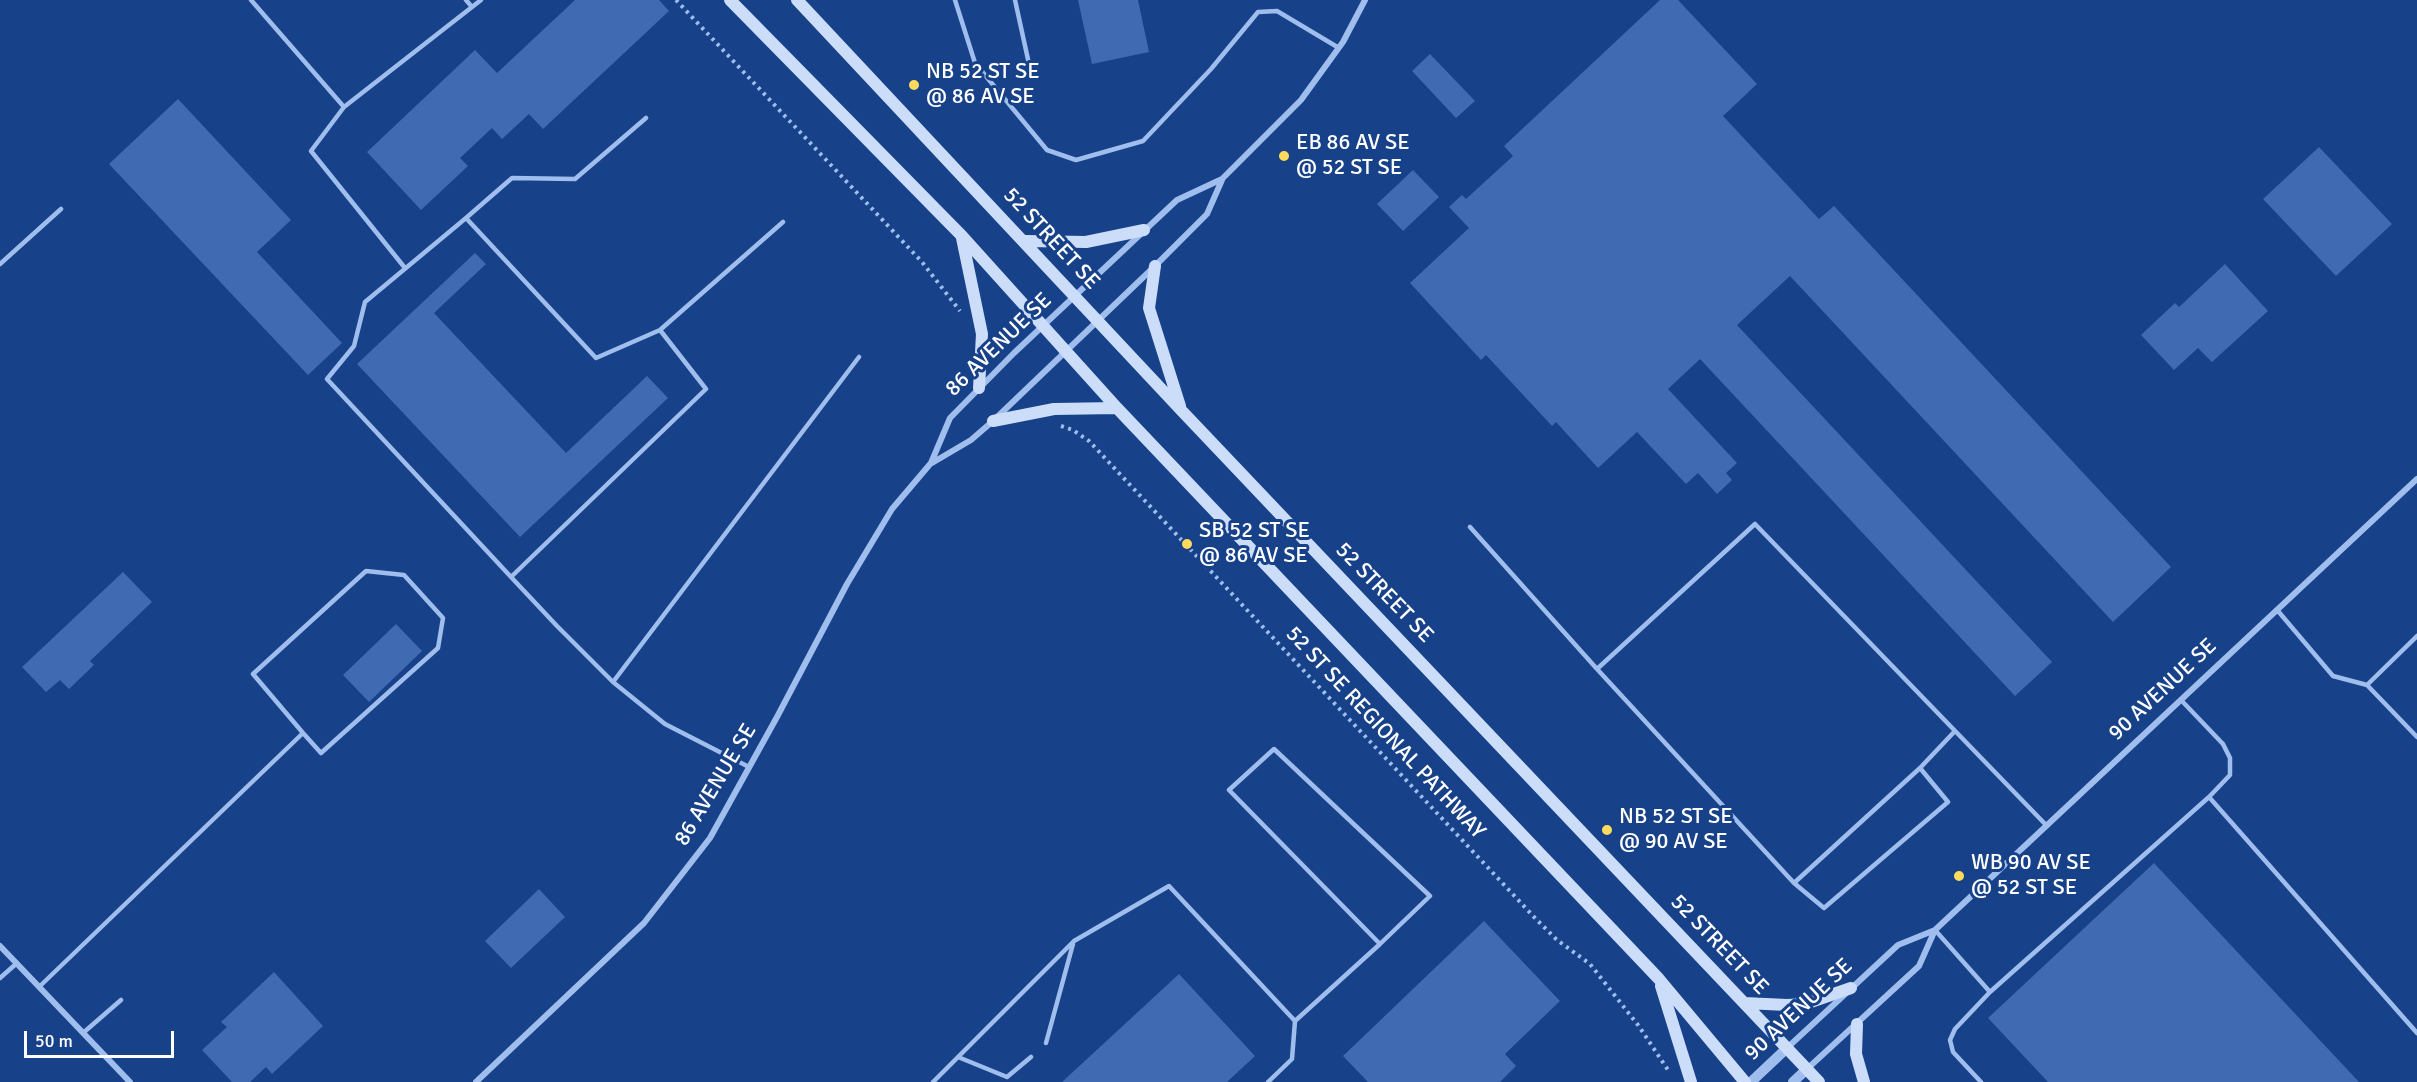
<!DOCTYPE html>
<style>
body{margin:0}
#map{position:relative;width:2417px;height:1082px;overflow:hidden;background:#174189;font-family:Signika,sans-serif}
canvas{display:block}
.scale{position:absolute;left:24px;top:1031px;width:150px;height:27px;box-sizing:border-box;border:3px solid #fff;border-top:0;padding-left:8px;font-size:18px;line-height:21px;white-space:nowrap;color:#fff;-webkit-text-stroke:4px #174189;paint-order:stroke}
</style>
<div id="map">
<canvas width="2417" height="1082"></canvas>
<div class="scale">50 m</div>
</div>
<script>
const ctx = document.querySelector('canvas').getContext('2d');
ctx.lineJoin = 'round';
function fill(path, color) { ctx.fillStyle = color; ctx.fill(path, 'evenodd'); }
const poly = rows => new Path2D(rows.map(r => 'M' + r).join(''));
function trace(path, color, width, dash) { ctx.strokeStyle = color; ctx.lineWidth = width; ctx.lineCap = dash ? 'butt' : 'round'; ctx.setLineDash(dash || []); ctx.stroke(path); }
function drawText(font, color, halo, rows, align = 'center') {
  ctx.font = font + ' Signika,sans-serif'; ctx.lineWidth = 6; ctx.setLineDash([]); ctx.textBaseline = 'middle'; ctx.strokeStyle = halo; ctx.fillStyle = color; for (const [text, x, y, turn = 0] of rows) {
    ctx.save(); ctx.translate(x, y); ctx.rotate((+turn || 0) * Math.PI / 180); ctx.textAlign = isNaN(turn) ? turn : align; if (halo) ctx.strokeText(text, 0, 0); ctx.fillText(text, 0, 0); ctx.restore();
  }
}
const building = poly([
 [575,0,659,0,669,11,543,129,529,114,502,139,492,128,460,158,468,166,421,210,367,152,475,50,497,73],
 [1078,0,1138,0,1149,52,1092,64],
 [1660,0,1678,0,1757,84,1723,116,1819,219,1834,206,2171,567,2113,622,1790,276,1737,325,2052,662,2015,696,1700,359,1668,389,1737,463,1726,473,1732,480,1717,494,1698,473,1686,484,1637,432,1598,468,1556,422,1552,426,1486,355,1481,360,1410,283,1469,228,1449,207,1462,195,1466,199,1513,156,1504,146],
 [1430,54,1475,101,1456,118,1412,71],
 [178,99,291,220,257,252,342,343,308,375,109,164],
 [2319,147,2392,224,2336,276,2263,199],
 [1413,170,1439,197,1403,231,1377,204],
 [475,253,486,264,434,313,566,453,647,376,668,398,520,537,357,364],
 [2225,264,2268,311,2212,362,2198,348,2174,370,2141,335,2175,303,2179,307],
 [123,572,152,602,90,661,94,665,69,689,60,680,46,692,22,667],
 [396,624,422,651,369,702,343,675],
 [2154,863,2359,1082,2048,1082,1988,1018],
 [539,889,565,917,511,968,485,941],
 [1484,921,1560,1001,1505,1054,1516,1066,1500,1082,1368,1082,1343,1056],
 [274,972,323,1026,272,1074,266,1067,250,1082,232,1082,202,1050,227,1027,221,1022],
 [1179,974,1255,1056,1227,1082,1062,1082]
]);
const path = poly([
 [676,0,922,262,960,311],
 [1061,426,1073,430,1089,441,1536,919,1557,940,1590,964,1638,1025,1670,1073]
]);
const service = poly([
 [251,0,344,107],
 [466,0,472,7],
 [955,0,975,63,1047,150,1076,160,1143,141,1211,69,1258,12,1277,11,1339,48],
 [1015,0,1029,64],
 [466,218,512,178,575,179,646,118],
 [0,264,61,209],
 [405,268,311,151,344,107,481,0],
 [660,330,783,222],
 [1470,527,1597,669,1755,524,2047,826],
 [511,577,706,389,660,330,596,358,466,218,365,302,354,346,327,379,511,577,557,626,613,682,665,724,749,767],
 [2278,611,2333,676,2367,685,2417,636],
 [1597,669,1794,883,1824,908,1948,802,1920,768,1955,731],
 [613,682,859,357],
 [2367,685,2417,737],
 [2181,700,2223,744,2230,758,2230,775,2209,797,2417,1033],
 [1794,883,1920,768],
 [1935,930,1990,992,1955,1029,1950,1040,1953,1052,1981,1082],
 [0,978,17,963],
 [39,987,303,733,253,674,366,571,404,575,443,618,438,648,321,753,303,733],
 [1990,992,2209,797],
 [1295,1021,1380,944,1430,896,1274,749,1229,790,1380,944],
 [83,1033,121,1000],
 [1046,1043,1073,944],
 [958,1057,1007,1077,1031,1057],
 [933,1082,1074,941,1169,886,1295,1021,1292,1059,1268,1082]
]);
const minor = poly([
 [932,463,971,440,993,421,1155,266,1207,214,1222,180],
 [0,946,130,1082],
 [1787,1048,1898,945,1935,930,2417,479],
 [1807,1069,1919,966,1935,930],
 [476,1082,644,923,710,838,777,717,847,584,892,509,931,463,950,418,1014,353,1177,200,1222,179,1301,100,1343,42,1365,0]
]);
const tertiary = poly([
 [1751,1082,1787,1048],
 [1793,1082,1807,1069]
]);
const secondary = poly([
 [730,0,962,236,1117,408,1659,979,1745,1082],
 [797,0,1181,410,1819,1082],
 [962,238,982,334,979,388],
 [1026,241,1086,242,1144,230],
 [1155,266,1149,308,1180,406],
 [993,421,1054,409,1117,408],
 [1661,986,1691,1082],
 [1745,1003,1787,1005,1805,1004,1851,988],
 [1857,1024,1856,1054,1864,1082]
]);
const markers = [
 [914,85,6,"#ffdb5c"],
 [1284,156,6,"#ffdb5c"],
 [1187,544,6,"#ffdb5c"],
 [1607,830,6,"#ffdb5c"],
 [1959,876,6,"#ffdb5c"]
];
const poiNames = [
 ["NB 52 ST SE",926,72],
 ["@ 86 AV SE",926,97],
 ["EB 86 AV SE",1296,143],
 ["@ 52 ST SE",1296,168],
 ["SB 52 ST SE",1199,531],
 ["@ 86 AV SE",1199,556],
 ["NB 52 ST SE",1619,817],
 ["@ 90 AV SE",1619,842],
 ["WB 90 AV SE",1971,863],
 ["@ 52 ST SE",1971,888]
];
const streetNames = [
 ["52 STREET SE",1051,239,47],
 ["86 AVENUE SE",999,345,-44],
 ["52 STREET SE",1384,593,46],
 ["90 AVENUE SE",2163,690,-43],
 ["52 ST SE REGIONAL PATHWAY",1385,733,47],
 ["86 AVENUE SE",716,785,-59],
 ["52 STREET SE",1719,945,46],
 ["90 AVENUE SE",1799,1010,-43]
];
fill(building, '#406bb2');
trace(path, '#9fbeee', 4, [3, 4.5]);
trace(service, '#9fbeee', 4.5);
trace(minor, '#9fbeee', 6);
trace(tertiary, '#9fbeee', 10);
trace(secondary, '#ccddfa', 12);
for (const [x, y, r, color] of markers) { const dot = new Path2D(); dot.arc(x, y, r, 0, 2 * Math.PI); ctx.fillStyle = color; ctx.fill(dot); trace(dot, '#174189', 2); }
drawText('22px', '#fff', '#174189', poiNames, 'left');
drawText('22px', '#fff', '#174189', streetNames);
</script>
